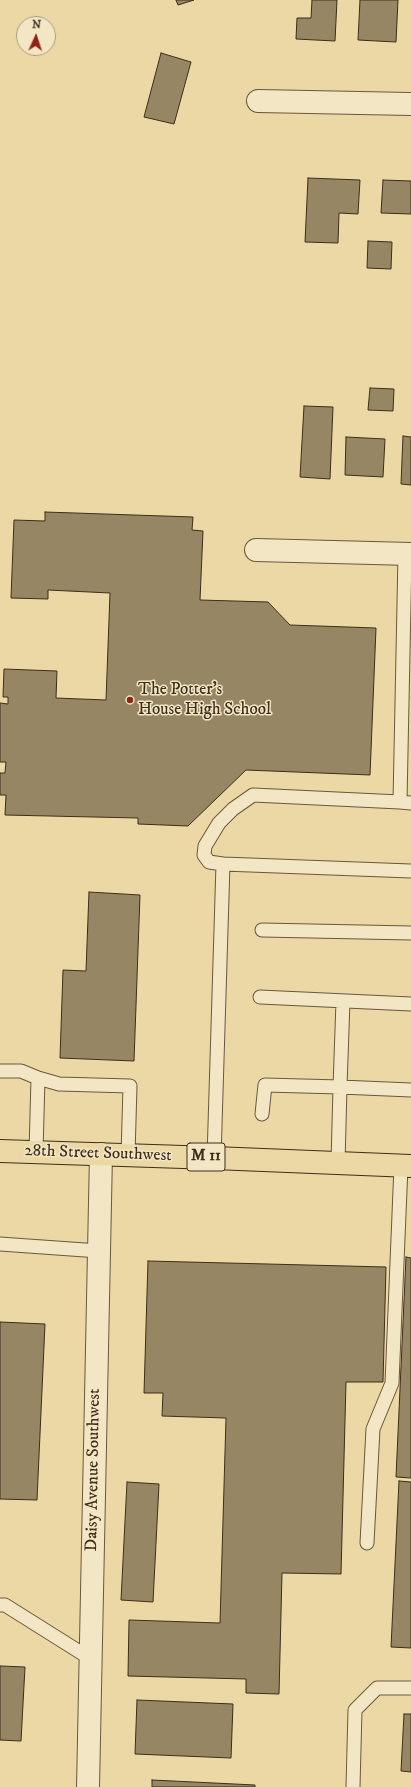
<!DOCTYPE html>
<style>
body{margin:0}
#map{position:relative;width:411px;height:1787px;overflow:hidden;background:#ebd8a5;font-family:"IM FELL DW Pica",serif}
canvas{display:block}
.north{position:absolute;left:16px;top:16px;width:40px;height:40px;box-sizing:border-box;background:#f2e6c4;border:1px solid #aa9c80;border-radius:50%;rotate:3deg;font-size:11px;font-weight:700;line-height:16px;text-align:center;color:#3d2d1b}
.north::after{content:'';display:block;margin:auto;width:14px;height:18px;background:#8f2418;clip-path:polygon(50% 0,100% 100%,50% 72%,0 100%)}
</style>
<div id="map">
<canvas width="411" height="1787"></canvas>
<div class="north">N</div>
</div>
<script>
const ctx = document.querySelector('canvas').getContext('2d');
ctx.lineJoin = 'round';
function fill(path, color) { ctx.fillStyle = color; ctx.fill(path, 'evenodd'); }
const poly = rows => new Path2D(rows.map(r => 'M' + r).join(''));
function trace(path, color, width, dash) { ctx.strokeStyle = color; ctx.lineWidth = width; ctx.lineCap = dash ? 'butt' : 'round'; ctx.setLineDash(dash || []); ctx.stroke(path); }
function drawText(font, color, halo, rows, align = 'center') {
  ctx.font = font + ' "IM FELL DW Pica",serif'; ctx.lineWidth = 3; ctx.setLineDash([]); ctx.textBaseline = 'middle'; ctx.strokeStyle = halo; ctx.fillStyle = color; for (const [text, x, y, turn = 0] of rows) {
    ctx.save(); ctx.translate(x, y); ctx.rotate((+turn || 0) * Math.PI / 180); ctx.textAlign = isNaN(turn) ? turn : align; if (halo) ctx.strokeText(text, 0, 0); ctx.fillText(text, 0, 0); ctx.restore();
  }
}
const building = poly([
 [176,0,194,0,178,5,176,0],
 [312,0,337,0,335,41,296,39,297,18,311,18,312,0],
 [360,0,398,0,396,42,358,40,360,0],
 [161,53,191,62,174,124,144,117,161,53],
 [308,178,360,180,358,214,339,213,338,243,305,242,308,178],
 [383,180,411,181,411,214,381,213,383,180],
 [368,241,392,242,391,269,367,268,368,241],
 [370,388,394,389,393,411,368,410,370,388],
 [304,406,333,407,330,479,300,477,304,406],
 [403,436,411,437,411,485,401,484,403,436],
 [346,437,385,439,383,477,345,475,346,437],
 [45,512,193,517,192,530,203,531,200,600,268,602,290,625,376,628,370,775,246,770,188,826,138,824,138,818,5,815,6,795,0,795,0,773,5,773,6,762,0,762,0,703,8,704,8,697,3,697,4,669,57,671,56,698,106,700,110,593,48,590,48,599,11,598,14,520,45,521,45,512],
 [89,892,140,895,134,1061,60,1058,63,970,86,971,89,892],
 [406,1257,411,1258,411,1478,396,1477,406,1257],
 [148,1261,386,1267,383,1382,346,1382,341,1574,282,1573,279,1694,246,1693,246,1679,128,1676,129,1620,220,1623,226,1418,162,1416,163,1393,144,1393,148,1261],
 [0,1322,45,1324,37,1500,0,1499,0,1322],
 [399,1481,411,1482,411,1648,391,1647,399,1481],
 [127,1482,159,1484,153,1602,121,1600,127,1482],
 [0,1666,25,1667,21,1741,0,1740,0,1666],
 [137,1700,233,1704,231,1758,135,1754,137,1700],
 [404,1714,411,1714,411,1772,401,1771,404,1714],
 [152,1780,255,1785,255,1787,152,1787,152,1780]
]);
const service = poly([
 [405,554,400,802,411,803],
 [223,864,209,862,204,855,205,846,219,823,233,809,253,795,400,802],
 [262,930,411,933],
 [260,997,411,1004],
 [0,1071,21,1071,38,1078,36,1152],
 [38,1078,59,1084,130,1086,128,1155],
 [262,1114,265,1085,340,1087,343,1001],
 [214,1158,223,864,411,871],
 [338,1163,340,1087,411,1090],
 [0,1244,99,1251],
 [367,1543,373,1429,392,1383,401,1166],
 [0,1605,5,1605,91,1659],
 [353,1787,355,1710,377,1688,411,1688]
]);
const minor = poly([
 [258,101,411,104],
 [256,550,411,554],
 [88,1787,101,1154]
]);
const primary = poly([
 [0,1151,214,1158,411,1166]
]);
const markers = [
 [130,700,4,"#8f2418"]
];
const shields = [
 [206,1157,38]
];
const shieldNames = [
 ["M 11",206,1157]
];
const poiNames = [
 ["The Potter's",138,690],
 ["House High School",138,710]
];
const streetNames = [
 ["28th Street Southwest",98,1154,2],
 ["Daisy Avenue Southwest",94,1470,-89]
];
fill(building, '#978663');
trace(building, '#3d2d1b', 1);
trace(service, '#68583e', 15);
trace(minor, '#68583e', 24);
trace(primary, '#3d2d1b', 24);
trace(service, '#f2e6c4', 13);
trace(minor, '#f2e6c4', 22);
trace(primary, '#ebd8a5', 22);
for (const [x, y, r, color] of markers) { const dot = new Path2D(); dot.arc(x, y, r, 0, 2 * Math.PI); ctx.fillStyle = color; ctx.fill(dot); trace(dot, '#f2e6c4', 1.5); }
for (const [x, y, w] of shields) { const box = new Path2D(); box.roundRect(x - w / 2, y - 14, w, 28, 3); ctx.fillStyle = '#f2e6c4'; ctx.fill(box); trace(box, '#3d2d1b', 1); }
drawText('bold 16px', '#3d2d1b', null, shieldNames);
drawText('17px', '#3d2d1b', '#f2e6c4', poiNames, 'left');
drawText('17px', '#3d2d1b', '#f2e6c4', streetNames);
</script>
